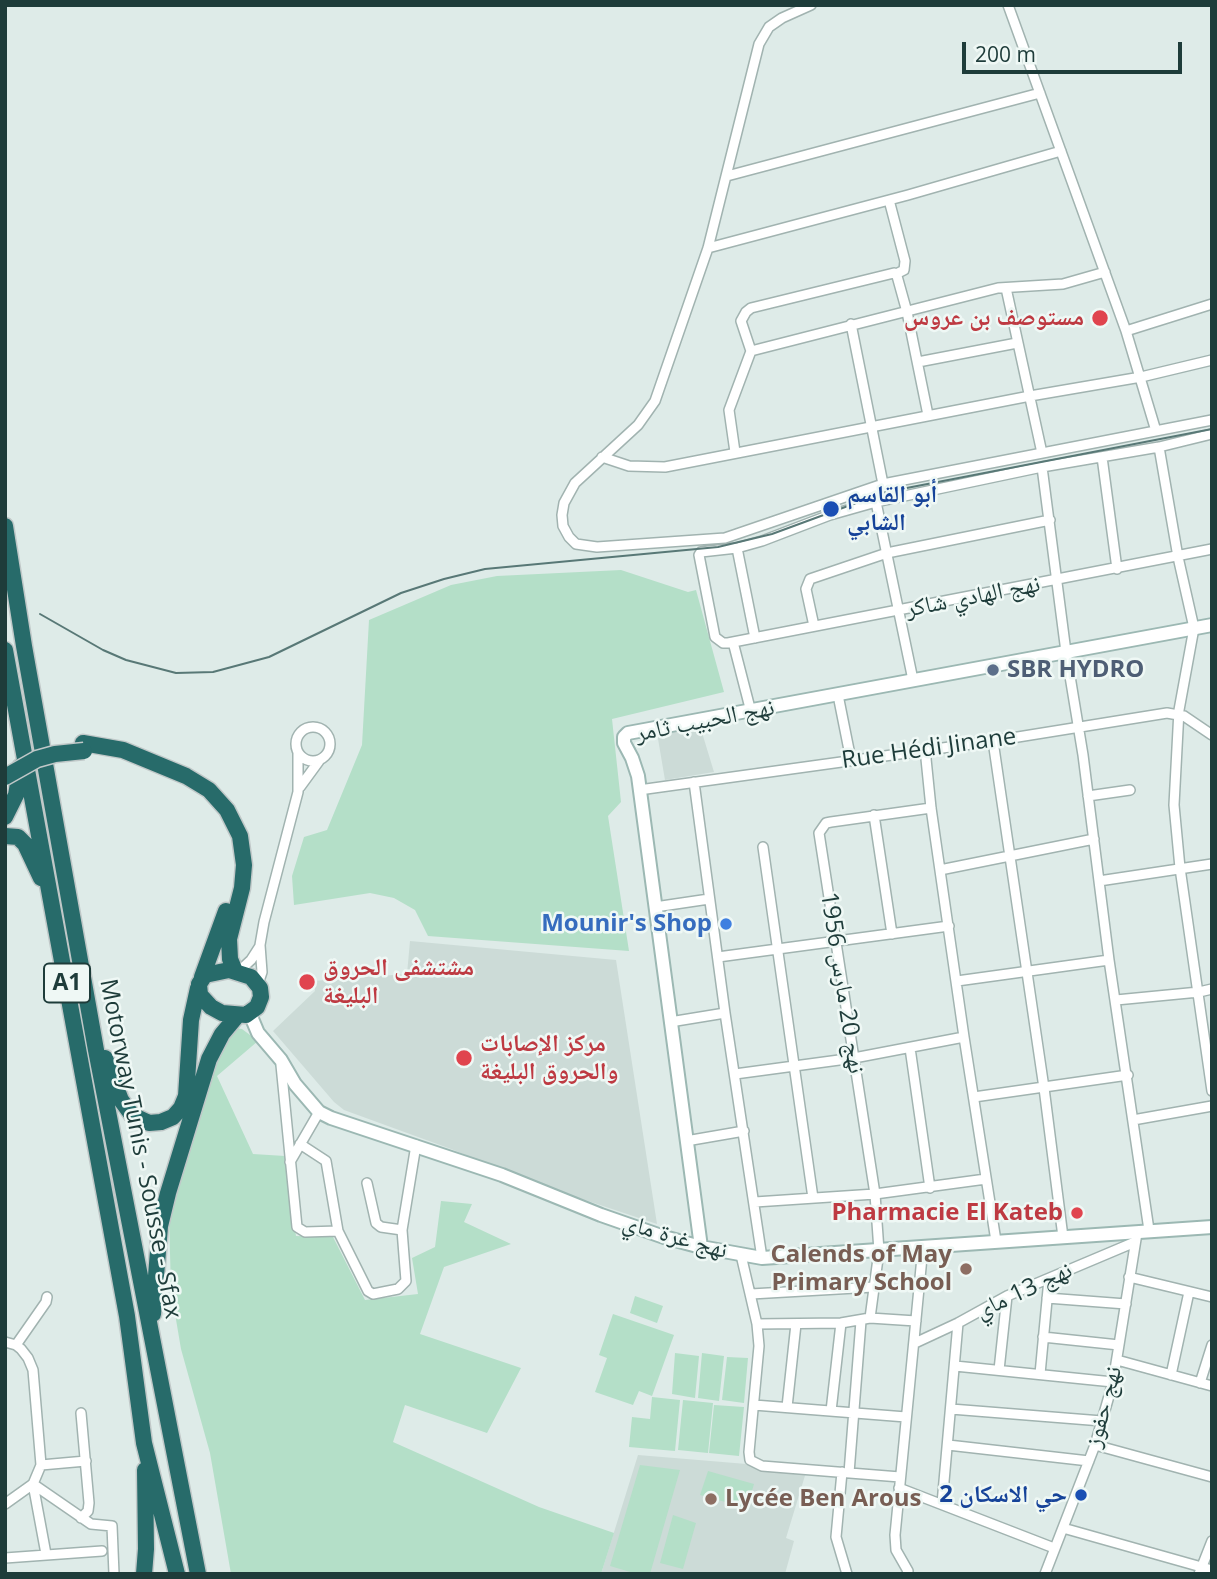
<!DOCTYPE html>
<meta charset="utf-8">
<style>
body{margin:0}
#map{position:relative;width:1217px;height:1579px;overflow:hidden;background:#deebe8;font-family:"Open Sans",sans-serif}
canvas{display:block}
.frame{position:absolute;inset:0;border:7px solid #1e3c3a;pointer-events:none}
.scale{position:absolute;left:962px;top:42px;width:220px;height:32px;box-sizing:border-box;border:4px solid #1e3c3a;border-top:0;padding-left:9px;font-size:21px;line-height:24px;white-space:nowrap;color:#1e3c3a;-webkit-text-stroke:5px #eff8f5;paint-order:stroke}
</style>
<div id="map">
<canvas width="1217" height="1579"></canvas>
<div class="frame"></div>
<div class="scale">200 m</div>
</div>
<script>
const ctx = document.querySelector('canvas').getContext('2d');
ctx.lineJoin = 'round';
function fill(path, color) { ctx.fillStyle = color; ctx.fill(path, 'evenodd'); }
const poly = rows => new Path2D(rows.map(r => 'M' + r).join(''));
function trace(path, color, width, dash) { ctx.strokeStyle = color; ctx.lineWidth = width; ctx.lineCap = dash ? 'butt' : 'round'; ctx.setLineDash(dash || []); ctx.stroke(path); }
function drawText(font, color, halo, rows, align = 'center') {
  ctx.font = font + ' "Open Sans","Noto Naskh Arabic",sans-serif'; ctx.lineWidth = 5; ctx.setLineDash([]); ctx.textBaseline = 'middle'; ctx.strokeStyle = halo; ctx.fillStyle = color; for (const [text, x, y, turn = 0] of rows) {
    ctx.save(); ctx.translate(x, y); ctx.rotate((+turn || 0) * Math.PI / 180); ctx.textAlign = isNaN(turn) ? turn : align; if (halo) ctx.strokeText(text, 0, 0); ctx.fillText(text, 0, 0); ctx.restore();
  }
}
const built = poly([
 [700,726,714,772,665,780,657,733],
 [410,941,616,960,657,1224,540,1185,451,1149,344,1110,334,1102,273,1031,315,991,313,981,407,974],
 [638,1455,807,1469,786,1538,794,1541,785,1574,601,1574]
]);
const green = poly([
 [621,570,688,592,696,590,724,692,612,719,621,802,608,816,629,951,428,936,415,910,394,898,370,893,294,905,292,876,304,837,327,830,362,745,369,620,451,585,497,576],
 [235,1028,242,1029,258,1041,217,1076,253,1154,285,1156,296,1236,333,1237,365,1300,418,1294,412,1258,435,1247,441,1201,472,1204,464,1222,511,1244,444,1267,420,1334,521,1368,487,1433,405,1405,393,1442,539,1507,614,1533,601,1574,231,1574,210,1453,181,1349,171,1290,169,1216,224,1037],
 [635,1296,663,1306,657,1323,630,1313],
 [613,1314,674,1335,652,1396,639,1391,633,1405,595,1392,607,1358,599,1355],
 [675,1353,699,1356,695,1398,672,1394],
 [702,1353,724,1356,719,1401,698,1398],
 [727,1357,748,1358,744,1403,722,1400],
 [652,1397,680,1400,675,1451,629,1447,632,1417,650,1419],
 [683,1400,713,1403,708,1453,678,1450],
 [714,1405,744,1407,739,1456,709,1453],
 [640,1465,680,1470,650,1574,637,1574,610,1566],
 [708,1471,754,1484,747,1508,700,1495],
 [673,1515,696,1523,683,1569,660,1563]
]);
const street = poly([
 [811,5,782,18,769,27,759,44,708,248,655,401,638,425,575,483,564,503,562,515,563,526,569,537,576,544,597,547,725,538,883,484,1212,420],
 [1008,5,1126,331,1156,431],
 [727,176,1040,93],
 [889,200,905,261,904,270,896,274],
 [708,248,908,195,1061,151],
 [1006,288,1042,453],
 [851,324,883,484,877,496,876,502,913,680],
 [1126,331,1212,304],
 [751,351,741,321,746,312,751,308,894,273,897,276,907,312,928,415],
 [918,362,1017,343],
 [1212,434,1159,447,1042,467,876,502,830,515,762,541,737,548,701,552,699,555,715,637,723,643,728,643,1212,549],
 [1159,447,1178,557,1194,628,1179,710,1174,805,1180,868,1212,1091],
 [735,452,729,410,751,351,998,288,1063,284,1105,272],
 [602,457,629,466,665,467,1030,396,1141,377,1212,360],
 [1102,457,1117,569],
 [1042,467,1066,652,1083,755,1109,960,1149,1230],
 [737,548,755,638],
 [814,626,806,589,810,579,887,553,1050,520],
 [733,642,751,712],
 [838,695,851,760],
 '296 744a17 17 0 1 1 34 0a17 17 0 1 1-34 0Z',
 [993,741,1044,1088,1063,1237],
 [925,749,931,808,964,1037,996,1241],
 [694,782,725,1013,762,1258],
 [300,787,319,761],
 [639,790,993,741,1167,713,1184,716,1212,735],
 [1088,796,1130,790],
 [874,815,892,934],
 [763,847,813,1198],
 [940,870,1094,839],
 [1099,881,1212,864],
 [655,907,709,899],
 [718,957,949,926],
 [238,972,251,960,260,946],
 [957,981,1109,960],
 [258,984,262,972,260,945,264,922,298,792,298,752],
 [1116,1000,1199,992,1212,989],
 [670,1022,725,1013],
 [910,1048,930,1188],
 [281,1065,297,1227,305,1232,338,1231],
 [735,1074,854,1058,964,1037],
 [974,1097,1128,1075],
 [1133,1120,1212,1106],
 [686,1141,744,1131],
 [300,1144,326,1161,338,1231,368,1291,373,1294,398,1289,406,1281,402,1230,416,1145],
 [290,1162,319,1112],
 [367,1183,376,1223,381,1227,402,1230],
 [755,1202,875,1194,986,1179],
 [741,1255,757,1324,759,1346,749,1452,750,1460,762,1466,900,1477],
 [1129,1277,1212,1297],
 [751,1294,873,1287],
 [1047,1298,1126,1304],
 [870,1318,879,1251,875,1194,819,833,826,823,831,822,931,808],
 [757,1324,841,1323,870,1318,916,1321],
 [1043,1337,1119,1345],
 [5,1342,16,1345,21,1349,28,1358,33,1370,41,1465,33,1484,5,1504],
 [915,1343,958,1323,1007,1296,1135,1242],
 [16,1345,46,1302,47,1297],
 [1117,1360,1212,1386],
 [955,1366,1113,1382],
 [999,1370,1007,1296],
 [1040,1374,1049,1279],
 [1171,1375,1189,1292],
 [1200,1383,1212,1345],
 [754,1405,906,1417],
 [787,1407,796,1324],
 [951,1409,1102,1421],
 [831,1411,841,1323],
 [81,1413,89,1503,88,1511,81,1518],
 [948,1445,1089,1461],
 [1095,1445,1212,1477],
 [41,1465,86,1461],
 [842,1472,836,1537,847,1574],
 [849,1473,861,1321],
 [33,1484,91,1524,112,1526,114,1574],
 [33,1484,46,1554],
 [899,1488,1054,1548],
 [942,1504,958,1323],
 [1063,1528,1212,1570],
 [5,1558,102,1551],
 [907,1574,908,1571,896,1550,895,1535,923,1247],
 [1045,1574,1095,1445,1113,1382,1137,1233],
 [1199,1574,1212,1541]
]);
const secondary = poly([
 [250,1014,258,1033,281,1060,295,1084,319,1112,331,1118,502,1175,601,1215,664,1237,701,1247,762,1258,1212,1227],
 [701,1247,638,776,632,758,624,743,624,737,628,733,1212,625]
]);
const highway = poly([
 [5,526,24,646,96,1050,198,1574],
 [5,650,127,1316,144,1443,177,1574],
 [83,743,123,750,186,776,209,790,227,810,240,836,244,865,242,888,229,939,230,959,235,971],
 [5,817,16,795,21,766],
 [5,836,18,837,25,844,41,878],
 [229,970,251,977,260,988,261,997,257,1007,246,1015,222,1013,211,1007,200,995,199,984,205,975,229,970],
 [202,977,226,911],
 [105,1058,121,1100,132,1115,149,1123,161,1122,173,1117,181,1108,186,1096,191,1020,198,988],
 [153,1314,160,1226,168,1193,209,1059,222,1034,237,1016],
 [144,1574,146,1549,145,1470]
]);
const tram = poly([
 [40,614,103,650,126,660,176,673,213,672,269,657,401,593,444,579,485,569,718,547,772,534,886,492,1212,429]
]);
const highwayBridge = poly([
 [5,777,37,759,55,754,84,751]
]);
const markers = [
 [1100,318,9,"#e0444e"],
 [831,509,9,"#1a4fb4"],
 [993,670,7,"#5c6f8a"],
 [726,924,7,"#3f7fe0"],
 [307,982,9,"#e0444e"],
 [464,1058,9,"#e0444e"],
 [1077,1213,7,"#e0444e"],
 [966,1269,7,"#8d6e63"],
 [1081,1495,7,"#1a4fb4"],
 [711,1499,7,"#8d6e63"]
];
const shields = [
 [67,983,46]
];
const shieldNames = [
 ["A1",67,983]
];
const healthNames = [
 ["مستوصف بن عروس",1084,318],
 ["مشتشفى الحروق",323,968,"left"],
 ["البليغة",323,996,"left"],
 ["مركز الإصابات",480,1044,"left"],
 ["والحروق البليغة",480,1072,"left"],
 ["Pharmacie El Kateb",1063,1213]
];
const transitNames = [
 ["أبو القاسم",847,495],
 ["الشابي",847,523],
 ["حي الاسكان 2",1067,1495,"right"]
];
const streetNames = [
 ["نهج الهادي شاكر",973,597,-11],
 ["نهج الحبيب ثامر",705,721,-11],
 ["Rue Hédi Jinane",929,749,-8],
 ["نهج 20 مارس 1956",842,983,81],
 ["Motorway Tunis - Sousse - Sfax",140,1149,79],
 ["نهج غرة ماي",675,1237,16],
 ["نهج 13 ماي",1024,1291,-25],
 ["نهج حفوز",1104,1407,-75]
];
const serviceNames = [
 ["SBR HYDRO",1007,670]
];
const shopNames = [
 ["Mounir's Shop",712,924]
];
const educationNames = [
 ["Calends of May",952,1255],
 ["Primary School",952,1283],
 ["Lycée Ben Arous",725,1499,"left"]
];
fill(built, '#ccdbd7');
fill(green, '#b4dfc8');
trace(street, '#a1b3b0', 12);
trace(secondary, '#9cb8b3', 16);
trace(highway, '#c0c8c8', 19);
trace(street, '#fff', 9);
trace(secondary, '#fff', 12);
trace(highway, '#276b6a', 16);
trace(tram, '#587876', 2);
trace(highwayBridge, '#c0c8c8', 19, []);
trace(highwayBridge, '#276b6a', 16);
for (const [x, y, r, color] of markers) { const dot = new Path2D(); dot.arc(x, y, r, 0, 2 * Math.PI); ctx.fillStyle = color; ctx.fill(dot); trace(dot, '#eff8f5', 2.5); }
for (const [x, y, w] of shields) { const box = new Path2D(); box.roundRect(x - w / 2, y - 19.5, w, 39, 5); ctx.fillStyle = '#eff8f5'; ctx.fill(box); trace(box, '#1e3c3a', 2); }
drawText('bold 23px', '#1e3c3a', null, shieldNames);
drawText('bold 24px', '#be3a42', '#eff8f5', healthNames, 'right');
drawText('bold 24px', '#164399', '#eff8f5', transitNames, 'left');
drawText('24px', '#1e3c3a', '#eff8f5', streetNames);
drawText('bold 24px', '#4e5e75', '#eff8f5', serviceNames, 'left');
drawText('bold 24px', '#366cbe', '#eff8f5', shopNames, 'right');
drawText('bold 24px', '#785e54', '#eff8f5', educationNames, 'right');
</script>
